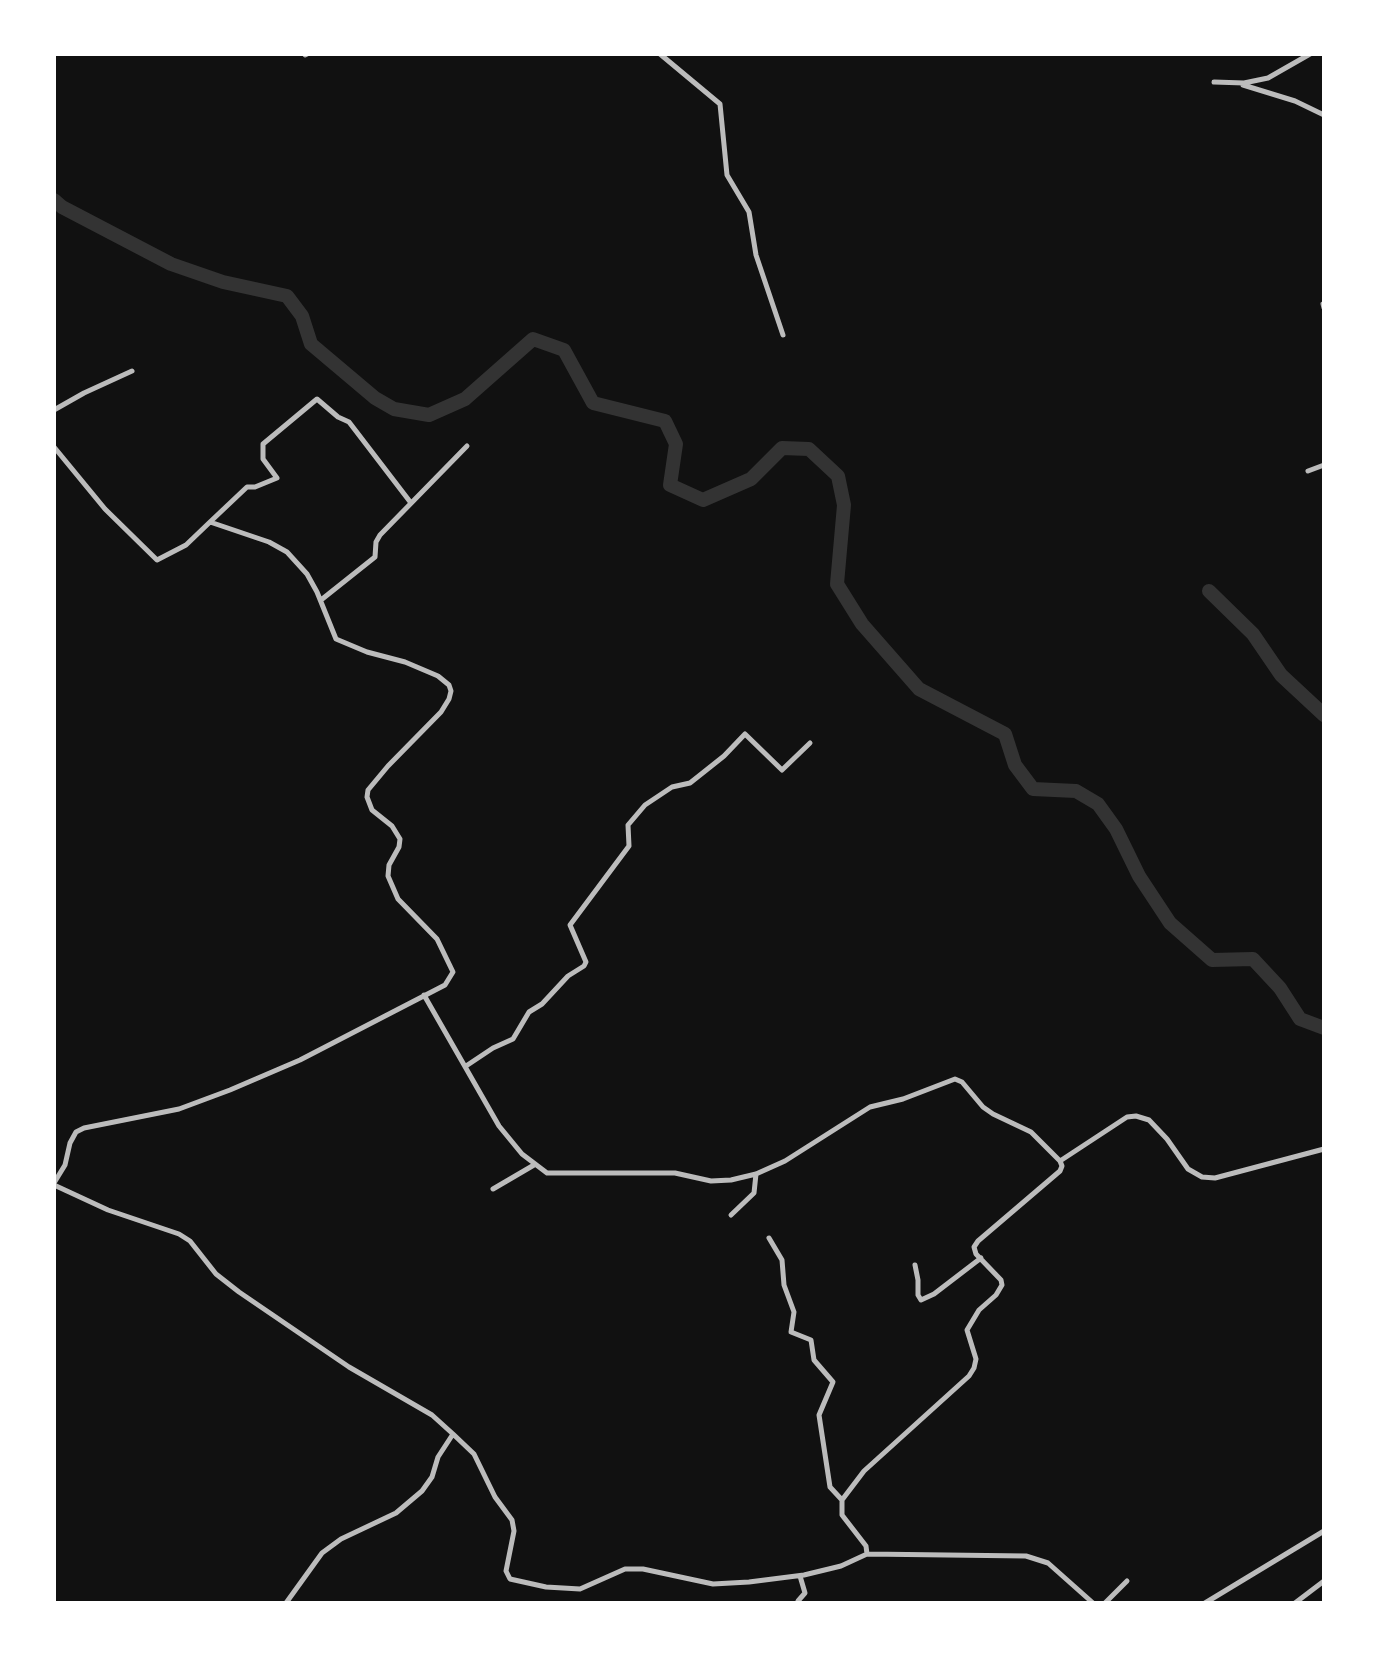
<!DOCTYPE html>
<style>
body{margin:0}
#map{position:relative;width:1378px;height:1657px;overflow:hidden;background:#111;font-family:Quicksand,sans-serif}
canvas{display:block}
.frame{position:absolute;inset:0;border:56px solid #fff;pointer-events:none}
</style>
<div id="map">
<canvas width="1378" height="1657"></canvas>
<div class="frame"></div>
</div>
<script>
const ctx = document.querySelector('canvas').getContext('2d');
ctx.lineJoin = 'round';
const poly = rows => new Path2D(rows.map(r => 'M' + r).join(''));
function trace(path, color, width, dash) { ctx.strokeStyle = color; ctx.lineWidth = width; ctx.lineCap = dash ? 'butt' : 'round'; ctx.setLineDash(dash || []); ctx.stroke(path); }
const river = poly([
 [54,200,62,207,171,264,223,282,287,296,302,316,311,344,375,398,394,409,429,415,465,399,533,339,564,350,593,403,665,421,676,444,670,485,703,500,751,479,782,448,809,449,838,476,844,505,837,584,862,624,919,689,1005,734,1015,765,1033,789,1076,791,1098,804,1116,829,1139,876,1170,923,1212,960,1253,959,1280,988,1300,1019,1324,1028],
 [1209,591,1253,634,1281,675,1324,715]
]);
const minor = poly([
 [660,54,720,104,727,175,749,212,756,255,783,335],
 [305,55,307,54],
 [1214,82,1244,83,1268,78,1310,54],
 [1243,85,1295,101,1324,115],
 [1323,304,1324,308],
 [54,410,84,393,132,371],
 [54,447,105,509,157,560,186,545,210,522,269,542,287,552,307,574,317,592,336,639,367,652,405,662,438,676,449,685,451,691,449,699,441,712,388,766,368,790,367,797,372,810,392,826,400,839,399,847,389,865,388,876,398,899,437,939,453,972,445,985,300,1060,230,1090,179,1109,84,1128,76,1132,70,1143,65,1165,54,1183],
 [1308,471,1324,465],
 [210,522,247,487,255,487,277,478,263,459,263,444,317,399,338,417,349,422,411,503],
 [321,600,375,557,376,542,380,535,467,446],
 [424,995,499,1126,522,1154,547,1173,675,1173,711,1181,731,1180,756,1174,785,1161,870,1107,903,1099,955,1079,962,1082,983,1107,993,1114,1031,1132,1060,1161,1062,1166,1060,1171,978,1241,974,1247,976,1254,1001,1280,1002,1285,996,1295,979,1310,967,1330,976,1359,974,1368,969,1376,864,1471,842,1500,842,1515,866,1546,867,1554],
 [466,1066,493,1048,513,1039,529,1012,542,1004,568,976,584,966,586,962,570,925,629,846,628,825,645,805,672,787,690,783,724,756,745,734,782,770,810,743],
 [1060,1161,1127,1117,1136,1116,1149,1120,1167,1139,1188,1169,1202,1177,1215,1178,1324,1149],
 [54,1185,108,1210,179,1234,190,1241,216,1274,239,1292,349,1367,432,1415,453,1434,474,1454,495,1497,512,1520,514,1531,506,1571,510,1579,546,1587,580,1589,625,1569,643,1569,713,1584,749,1582,804,1575,841,1566,867,1554],
 [493,1189,534,1165],
 [731,1215,754,1193,756,1174],
 [769,1238,782,1260,784,1285,794,1312,791,1332,811,1340,814,1360,833,1382,819,1415,830,1487,842,1500],
 [915,1265,918,1280,918,1295,921,1300,934,1294,981,1258],
 [867,1554,1026,1556,1048,1563,1093,1603],
 [798,1601,805,1593,800,1576],
 [286,1603,322,1553,341,1539,396,1513,422,1491,432,1477,438,1457,453,1434],
 [1105,1603,1127,1581],
 [1205,1603,1324,1531],
 [1295,1603,1324,1581]
]);
trace(river, '#333', 14);
trace(minor, '#bcbcbc', 5);
</script>
